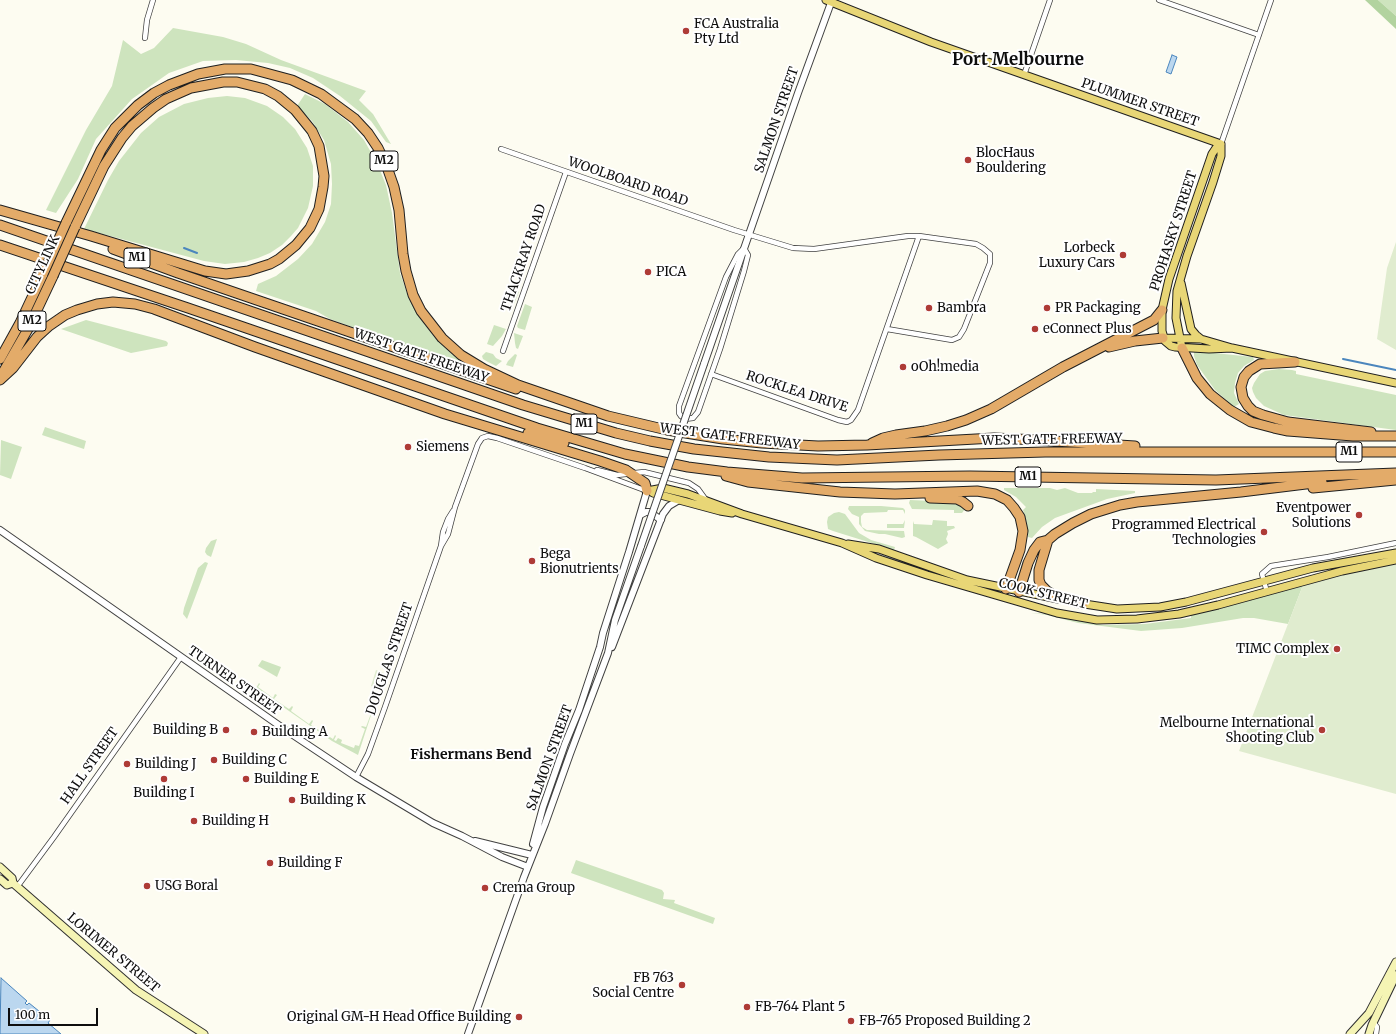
<!DOCTYPE html>
<style>
body{margin:0}
#map{position:relative;width:1396px;height:1034px;overflow:hidden;background:#fdfcf1;font-family:Merriweather,serif}
canvas{display:block}
.scale{position:absolute;left:8px;top:1008px;width:90px;height:18px;box-sizing:border-box;border:2px solid #0e0e0e;border-top:0;padding-left:5px;font-size:12px;line-height:14px;white-space:nowrap;color:#0e0e0e;-webkit-text-stroke:3px #fff;paint-order:stroke}
</style>
<div id="map">
<canvas width="1396" height="1034"></canvas>
<div class="scale">100 m</div>
</div>
<script>
const ctx = document.querySelector('canvas').getContext('2d');
ctx.lineJoin = 'round';
function fill(path, color) { ctx.fillStyle = color; ctx.fill(path, 'evenodd'); }
const poly = rows => new Path2D(rows.map(r => 'M' + r).join(''));
function trace(path, color, width, dash) { ctx.strokeStyle = color; ctx.lineWidth = width; ctx.lineCap = dash ? 'butt' : 'round'; ctx.setLineDash(dash || []); ctx.stroke(path); }
function drawText(font, color, halo, rows, align = 'center') {
  ctx.font = font + ' Merriweather,serif'; ctx.lineWidth = 4; ctx.setLineDash([]); ctx.textBaseline = 'middle'; ctx.strokeStyle = halo; ctx.fillStyle = color; for (const [text, x, y, turn = 0] of rows) {
    ctx.save(); ctx.translate(x, y); ctx.rotate((+turn || 0) * Math.PI / 180); ctx.textAlign = isNaN(turn) ? turn : align; if (halo) ctx.strokeText(text, 0, 0); ctx.fillText(text, 0, 0); ctx.restore();
  }
}
const green = poly([
 [1378,0,1396,0,1396,16],
 [173,28,223,37,246,44,281,60,366,91,359,100,373,114,391,144,386,142,371,121,340,96,313,78,290,68,268,63,236,60,203,61,169,73,132,99,96,139,78,179,56,213,46,210,86,130,112,86,123,40,141,54,154,48],
 [305,94,325,104,348,122,364,140,377,163,386,185,392,213,400,273,409,299,419,317,435,338,452,354,469,366,467,368,330,319,316,311,256,291,258,284,276,276,298,259,312,244,325,222,331,204,332,184,331,164,324,140,312,121,297,106],
 [227,96,245,98,267,106,283,117,295,129,307,148,313,166,313,186,308,208,298,228,291,236,282,245,270,253,258,258,244,262,225,264,204,261,84,229,108,180,119,161,141,133,159,117,184,104,208,98],
 [512,286,519,292,514,304,506,301],
 [525,304,532,307,525,330,518,328,517,326],
 [86,320,166,341,168,343,167,346,131,353,61,329],
 [494,325,506,329,502,336,493,346,487,344],
 [514,333,523,336,518,349,516,348,515,343],
 [1195,351,1253,357,1254,360,1244,366,1238,373,1235,383,1234,393,1239,404,1234,407,1215,390,1197,365,1194,356,1194,352],
 [486,352,493,354,496,358,502,361,496,366,488,362,483,359,482,356],
 [515,354,517,355,513,367,506,365,508,361],
 [1279,369,1292,370,1296,371,1296,374,1396,395,1396,430,1284,415,1264,406,1256,398,1253,392,1252,388,1254,383,1260,374,1265,371],
 [45,427,86,441,84,449,42,435],
 [1,440,22,447,11,479,0,475],
 [1004,488,1050,488,1057,490,1065,488,1078,493,1092,493,1093,492,1096,492,1096,489,1135,491,1135,493,1107,499,1055,518,1042,527,1032,538,1028,537,1028,532,1026,520,1023,510,1026,507,1016,497,1004,490],
 [910,500,957,502,965,509,962,513,954,513,954,510,912,509,909,503],
 [849,506,881,506,903,508,905,510,905,514,903,510,888,510,887,512,864,513,861,516,861,522,862,527,867,530,904,531,905,537,902,538,885,534,879,534,865,531,859,524,859,517,852,514,848,509],
 [839,512,845,514,859,533,871,540,895,547,894,550,833,531,828,529,827,522,828,517,834,513],
 [905,520,904,528,887,528,887,524,903,524],
 [933,520,947,521,947,526,954,526,955,528,947,531,948,534,946,539,948,543,938,549,916,537,913,536,913,521,914,524,932,525],
 [217,539,211,557,207,555,205,552,206,548,211,541],
 [205,562,208,563,187,619,183,614,184,608,198,568],
 [1303,585,1288,624,1254,618,1243,618,1182,628,1141,631,1078,623,1047,615,1031,613,1047,614,1068,619,1103,625,1145,624,1191,618,1191,615],
 [262,660,281,667,277,677,258,666],
 [259,683,260,684,258,687,273,698,275,694,277,695,274,699,289,709,292,706,293,707,291,711,309,724,312,720,313,721,311,725,333,739,335,735,336,736,334,740,336,741,338,738,342,740,341,743,354,748,355,745,359,746,365,729,361,727,362,726,366,727,373,708,369,706,369,704,374,706,358,755,332,741,256,688],
 [576,860,662,890,664,893,663,899,675,900,674,903,715,918,713,924,571,873]
]);
const forest = poly([
 [1365,0,1378,0,1396,16,1396,29]
]);
const pitch = poly([
 [1396,242,1396,350,1377,339,1387,268],
 [1396,562,1396,794,1239,751,1303,585,1327,577],
 [376,670,384,673,379,689,371,686]
]);
const water = poly([
 [1172,55,1177,57,1171,74,1166,72,1172,55],
 [1,978,27,1001,25,1003,27,1005,29,1003,50,1020,48,1023,61,1034,0,1034,1,978]
]);
const stream = poly([
 [184,248,197,253],
 [1343,359,1396,370]
]);
const minor = poly([
 [1159,0,1259,35],
 [145,38,147,20,153,0],
 [1024,75,1050,0],
 [1221,144,1271,0],
 [501,149,734,230,793,248,814,249,908,236,919,236,976,244,983,248,990,254,990,263,964,329,959,337,952,340,887,329],
 [744,248,748,255,744,271,720,349,698,412,693,418,685,419,681,416,679,413,679,406,726,277,738,254,744,248],
 [503,351,566,172],
 [711,374,838,420,847,422,851,420,858,410,919,236],
 [597,470,617,475,644,472,689,483,698,489,706,500],
 [441,546,448,534,455,507,478,444,482,438,488,436,497,438,585,468,647,491],
 [1267,592,1262,574,1271,566,1328,557,1396,543],
 [356,777,368,754,385,707,441,546,443,532,448,519,453,511],
 [17,887,54,837,181,657],
 [1373,1022,1377,1027,1376,1034]
]);
const tertiary = poly([
 [704,364,798,93,832,0],
 [640,515,646,512,650,512,661,520],
 [0,530,287,731,356,777,433,823,462,836,502,857,528,867],
 [612,647,663,514,669,506,679,500],
 [475,841,532,855],
 [533,844,543,807,565,744,579,710,600,647,603,633,629,552,647,491],
 [468,1034,524,877,545,824,570,754,608,653,615,620,641,546]
]);
const secondary = poly([
 [0,867,12,878,13,883,136,990,204,1034],
 [0,879,7,885,13,883],
 [1350,1034,1369,1013,1396,962],
 [1369,1034,1372,1025,1396,975]
]);
const primary = poly([
 [826,0,931,42,1221,144],
 [1221,144,1216,148,1212,154,1169,279,1162,310,1162,331,1165,341,1171,346,1175,347,1209,349,1232,348],
 [1181,283,1191,329,1196,335,1201,339],
 [1163,338,1201,339,1232,348,1396,383],
 [1182,348,1176,318,1177,291,1187,256,1213,182,1221,156,1221,144],
 [647,491,663,488,688,494,742,514,842,543,876,558,927,575,1057,613,1097,620,1137,619,1179,614,1218,605,1342,571,1396,560],
 [653,493,720,511,732,513],
 [848,544,879,549,967,580,1058,599],
 [1078,603,1117,609,1160,607,1186,602,1313,568,1396,553]
]);
const motorway = poly([
 [0,210,91,236,205,271,226,274,248,271,270,264,279,259,296,245,310,228,319,209,323,187,324,176,319,146,312,131,295,110,278,96,265,89,237,82,223,82,191,88,166,99,153,108,132,126,122,138,104,166,75,227],
 [66,223,101,150,115,128,138,105,154,93,169,85,198,74,225,69,251,69,292,80,321,94,355,119,368,133,378,148,387,167,394,187,399,210,403,254,406,271,413,295,421,311,442,338,461,355,484,369,518,385,608,416,667,430,723,439,762,443,818,446,867,445,994,438,1038,440,1135,446],
 [0,225,523,405,616,433,650,441,694,449,769,457,837,460,939,455,1045,452,1396,452],
 [0,245,188,308,537,428,625,454,688,467,727,472,802,478,970,476,1216,480,1396,473],
 [113,249,178,273,516,389],
 [1109,347,1135,341,1163,338],
 [1182,348,1197,378,1210,394,1230,410,1251,422,1274,428,1288,431,1353,436,1396,436],
 [0,359,20,323,43,274],
 [1295,362,1260,364,1249,371,1244,377,1241,387,1243,398,1248,406,1253,411,1263,415,1288,422,1371,432],
 [2,374,28,329,53,276],
 [0,380,13,368,37,337,49,326,65,315,77,310,97,304,113,302,135,304,154,309,255,347,445,414,600,461,626,470,645,483,647,491],
 [528,433,564,443],
 [872,443,883,438,896,435,925,431,947,426,966,420,991,409,1063,367,1154,320,1162,310],
 [726,476,748,482,840,492,895,494,977,491,995,494,1007,500,1014,508,1020,517,1023,531,1020,550,1006,589],
 [1313,488,1396,480],
 [930,498,957,499,963,502,968,506],
 [1048,540,1039,570,1039,580,1041,585,1047,591,1055,596,1083,604],
 [1019,592,1028,563,1034,550,1040,542,1048,540,1055,534,1073,523,1091,514,1120,505,1137,502,1241,492,1322,482]
]);
const tertiaryBridge = poly([
 [641,546,704,364]
]);
const motorwayBridge = poly([
 [43,274,66,223],
 [53,276,75,227]
]);
const markers = [
 [686,31,4,"#ae3b36"],
 [968,160,4,"#ae3b36"],
 [1123,255,4,"#ae3b36"],
 [648,272,4,"#ae3b36"],
 [929,308,4,"#ae3b36"],
 [1047,308,4,"#ae3b36"],
 [1035,329,4,"#ae3b36"],
 [903,367,4,"#ae3b36"],
 [408,447,4,"#ae3b36"],
 [1359,515,4,"#ae3b36"],
 [1264,532,4,"#ae3b36"],
 [532,561,4,"#ae3b36"],
 [1337,649,4,"#ae3b36"],
 [226,730,4,"#ae3b36"],
 [1322,730,4,"#ae3b36"],
 [254,732,4,"#ae3b36"],
 [214,760,4,"#ae3b36"],
 [127,764,4,"#ae3b36"],
 [164,779,4,"#ae3b36"],
 [246,779,4,"#ae3b36"],
 [292,800,4,"#ae3b36"],
 [194,821,4,"#ae3b36"],
 [270,863,4,"#ae3b36"],
 [147,886,4,"#ae3b36"],
 [485,888,4,"#ae3b36"],
 [682,985,4,"#ae3b36"],
 [747,1007,4,"#ae3b36"],
 [519,1017,4,"#ae3b36"],
 [851,1021,4,"#ae3b36"]
];
const shields = [
 [384,161,28],
 [137,258,26],
 [32,321,28],
 [584,424,26],
 [1349,452,26],
 [1028,477,26]
];
const shieldNames = [
 ["M2",384,161],
 ["M1",137,258],
 ["M2",32,321],
 ["M1",584,424],
 ["M1",1349,452],
 ["M1",1028,477]
];
const poiNames = [
 ["FCA Australia",694,24],
 ["Pty Ltd",694,39],
 ["BlocHaus",976,153],
 ["Bouldering",976,168],
 ["Lorbeck",1115,248,"right"],
 ["Luxury Cars",1115,263,"right"],
 ["PICA",656,272],
 ["Bambra",937,308],
 ["PR Packaging",1055,308],
 ["eConnect Plus",1043,329],
 ["oOh!media",911,367],
 ["Siemens",416,447],
 ["Eventpower",1351,508,"right"],
 ["Solutions",1351,523,"right"],
 ["Programmed Electrical",1256,525,"right"],
 ["Technologies",1256,540,"right"],
 ["Bega",540,554],
 ["Bionutrients",540,569],
 ["TIMC Complex",1329,649,"right"],
 ["Melbourne International",1314,723,"right"],
 ["Shooting Club",1314,738,"right"],
 ["Building B",218,730,"right"],
 ["Building A",262,732],
 ["Building C",222,760],
 ["Building J",135,764],
 ["Building E",254,779],
 ["Building I",164,793,"center"],
 ["Building K",300,800],
 ["Building H",202,821],
 ["Building F",278,863],
 ["USG Boral",155,886],
 ["Crema Group",493,888],
 ["FB 763",674,978,"right"],
 ["Social Centre",674,993,"right"],
 ["FB-764 Plant 5",755,1007],
 ["Original GM-H Head Office Building",511,1017,"right"],
 ["FB-765 Proposed Building 2",859,1021]
];
const streetNames = [
 ["PLUMMER STREET",1140,103,19],
 ["SALMON STREET",777,120,-71],
 ["WOOLBOARD ROAD",628,182,19],
 ["PROHASKY STREET",1174,231,-72],
 ["THACKRAY ROAD",524,258,-71],
 ["CITYLINK",43,265,-65],
 ["WEST GATE FREEWAY",421,356,19],
 ["ROCKLEA DRIVE",797,392,18],
 ["WEST GATE FREEWAY",730,437,7],
 ["WEST GATE FREEWAY",1052,440,-1],
 ["COOK STREET",1043,594,14],
 ["DOUGLAS STREET",390,659,-71],
 ["TURNER STREET",234,681,35],
 ["SALMON STREET",550,758,-70],
 ["HALL STREET",90,766,-55],
 ["LORIMER STREET",113,953,40]
];
const neighbourhoodNames = [
 ["Fishermans Bend",471,755]
];
const districtNames = [
 ["Port Melbourne",1018,60]
];
fill(green, '#cee4be');
fill(forest, '#b2d39f');
fill(pitch, '#e0eccf');
fill(water, '#bbd7ef');
trace(water, '#4b86bd', 1);
trace(stream, '#4b86bd', 2);
trace(minor, '#414141', 6);
trace(tertiary, '#414141', 8);
trace(secondary, '#303030', 9);
trace(primary, '#1f1f1f', 9);
trace(motorway, '#1f1f1f', 11);
trace(minor, '#fff', 4.5);
trace(tertiary, '#fff', 6);
trace(secondary, '#f5f4b4', 7);
trace(primary, '#e8d676', 7);
trace(motorway, '#e3ab69', 9);
trace(tertiaryBridge, '#414141', 8, []);
trace(motorwayBridge, '#1f1f1f', 11, []);
trace(tertiaryBridge, '#fff', 6);
trace(motorwayBridge, '#e3ab69', 9);
for (const [x, y, r, color] of markers) { const dot = new Path2D(); dot.arc(x, y, r, 0, 2 * Math.PI); ctx.fillStyle = color; ctx.fill(dot); trace(dot, '#fff', 1.5); }
for (const [x, y, w] of shields) { const box = new Path2D(); box.roundRect(x - w / 2, y - 10, w, 20, 3); ctx.fillStyle = '#fff'; ctx.fill(box); trace(box, '#0e0e0e', 1); }
drawText('bold 12px', '#0e0e0e', null, shieldNames);
drawText('13px', '#0e0e0e', '#fff', poiNames, 'left');
drawText('13px', '#0e0e0e', '#fff', streetNames);
drawText('bold 14px', '#0e0e0e', '#fff', neighbourhoodNames);
drawText('bold 17px', '#0e0e0e', '#fff', districtNames);
</script>
